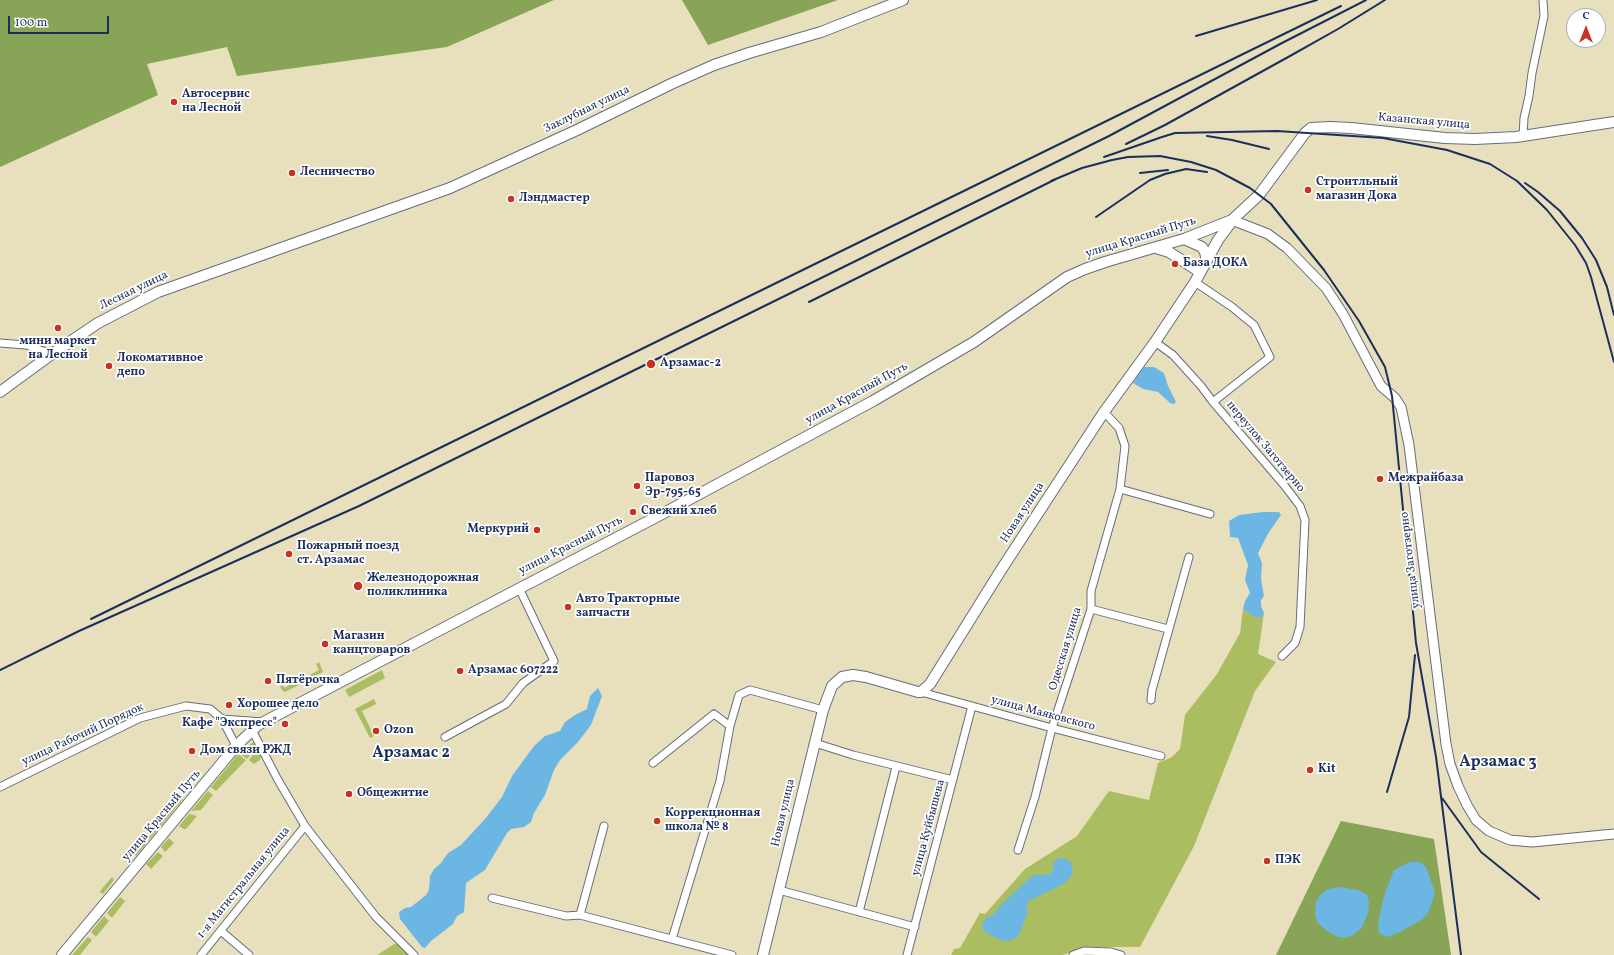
<!DOCTYPE html>
<meta charset="utf-8">
<style>
body{margin:0}
#map{position:relative;width:1614px;height:955px;overflow:hidden;background:#e8e0bc;font-family:Vollkorn,serif}
canvas{display:block}
.north{position:absolute;left:1566px;top:8px;width:40px;height:40px;box-sizing:border-box;background:#fff;border:1px solid #a4acbf;border-radius:50%;rotate:0deg;font-size:11px;font-weight:700;line-height:16px;text-align:center;color:#1b2f5e}
.north::after{content:'';display:block;margin:auto;width:14px;height:18px;background:#c8321e;clip-path:polygon(50% 0,100% 100%,50% 72%,0 100%)}
.scale{position:absolute;left:8px;top:16px;width:101px;height:18px;box-sizing:border-box;border:2px solid #1b2f5e;border-top:0;padding-left:5px;font-size:12px;line-height:14px;white-space:nowrap;color:#1b2f5e;-webkit-text-stroke:3px #fff;paint-order:stroke}
</style>
<div id="map">
<canvas width="1614" height="955"></canvas>
<div class="north">С</div>
<div class="scale">100 m</div>
</div>
<script>
const ctx = document.querySelector('canvas').getContext('2d');
ctx.lineJoin = 'round';
function fill(path, color) { ctx.fillStyle = color; ctx.fill(path, 'evenodd'); }
const poly = rows => new Path2D(rows.map(r => 'M' + r).join(''));
function trace(path, color, width, dash) { ctx.strokeStyle = color; ctx.lineWidth = width; ctx.lineCap = dash ? 'butt' : 'round'; ctx.setLineDash(dash || []); ctx.stroke(path); }
function drawText(font, color, halo, rows, align = 'center') {
  ctx.font = font + ' Vollkorn,serif'; ctx.lineWidth = 3.5; ctx.setLineDash([]); ctx.textBaseline = 'middle'; ctx.strokeStyle = halo; ctx.fillStyle = color; for (const [text, x, y, turn = 0] of rows) {
    ctx.save(); ctx.translate(x, y); ctx.rotate((+turn || 0) * Math.PI / 180); ctx.textAlign = isNaN(turn) ? turn : align; if (halo) ctx.strokeText(text, 0, 0); ctx.fillText(text, 0, 0); ctx.restore();
  }
}
const green = poly([
 [1243,609,1255,617,1262,617,1264,613,1258,654,1276,662,1255,691,1194,846,1140,947,1084,947,1063,955,951,955,954,949,960,948,980,913,985,914,1025,869,1077,836,1109,791,1149,800,1158,763,1172,757,1180,749,1185,715,1217,674,1240,633],
 [319,662,323,672,303,682,302,679,319,670,316,664],
 [382,670,385,678,349,697,345,690],
 [297,681,299,685,285,692,283,691,280,687,283,685,284,688],
 [374,699,376,704,362,711,374,736,370,738,355,709],
 [252,743,255,743,257,746,247,759,239,753],
 [258,748,261,755,260,760,254,764,249,760],
 [238,754,246,760,216,791,211,787],
 [208,791,213,795,201,810,191,811],
 [181,796,183,799,150,839,146,836],
 [189,814,197,816,186,829,184,829,179,826],
 [169,838,174,843,165,852,161,847],
 [144,839,147,843,136,856,133,853],
 [158,852,163,856,151,869,146,864],
 [112,877,114,880,103,894,101,893,100,891],
 [120,897,125,901,112,918,107,913],
 [104,916,109,921,96,937,91,932],
 [88,937,92,940,80,955,72,955],
 [394,944,400,944,411,955,377,955]
]);
const forest = poly([
 [0,0,554,0,447,47,237,76,227,47,147,64,158,95,0,167],
 [682,0,838,0,708,45],
 [1341,821,1434,839,1451,955,1276,955]
]);
const water = poly([
 [1144,367,1154,367,1164,373,1168,386,1176,402,1174,404,1170,403,1158,392,1143,389,1133,383],
 [1263,512,1279,512,1281,515,1269,532,1258,553,1262,563,1261,579,1264,596,1261,600,1261,606,1264,613,1262,617,1255,617,1243,609,1245,601,1250,593,1245,580,1248,565,1238,538,1230,537,1229,521,1239,515],
 [598,688,602,696,591,725,578,742,560,760,554,770,545,795,534,813,531,822,524,827,511,829,507,833,485,870,466,883,464,912,457,916,453,924,431,941,425,948,422,947,400,919,399,912,405,908,411,907,426,895,429,890,430,876,434,869,441,863,448,853,461,845,485,819,502,797,512,776,534,746,545,736,560,731,565,722,575,715,587,709,590,696],
 [1058,858,1067,859,1071,863,1073,873,1065,883,1029,901,1026,905,1028,912,1019,935,1010,941,1003,941,990,935,983,930,982,924,987,918,994,914,999,907,1033,875,1050,874,1053,870,1053,863],
 [1410,862,1420,862,1426,867,1435,892,1433,899,1429,911,1423,919,1398,933,1386,937,1379,933,1378,923,1384,896,1394,870],
 [1340,887,1358,890,1367,895,1369,903,1368,913,1362,927,1355,934,1346,938,1338,937,1327,931,1317,922,1315,913,1316,902,1321,894,1328,889]
]);
const minor = poly([
 [1523,136,1524,118,1529,96,1532,73,1544,16,1543,0],
 [1195,282,1232,307,1254,325,1270,357,1213,402],
 [1155,342,1173,355,1201,386,1213,402,1284,485,1300,506,1305,520,1300,627,1295,643,1282,656],
 [0,343,26,345,52,354],
 [1120,489,1210,514],
 [1091,609,1168,629],
 [921,692,1052,728,1161,756],
 [1151,700,1152,690,1189,557],
 [222,719,263,722],
 [252,730,278,780,305,826,376,917,414,955],
 [445,737,506,704,523,683,554,661,519,588],
 [815,743,853,755,953,780],
 [653,763,714,714,730,726],
 [0,787,140,718,186,706,210,709,222,719,236,746],
 [604,826,580,915,732,955],
 [1018,850,1035,797,1052,728,1091,609,1091,591,1120,489,1125,446,1119,428,1104,412],
 [779,890,915,927],
 [492,898,566,916,580,915],
 [859,912,896,767],
 [221,931,249,955],
 [672,939,720,781,730,726,739,695,750,690,823,710],
 [201,955,305,826],
 [907,955,972,706],
 [1073,955,1084,951,1111,952,1121,955]
]);
const tertiary = poly([
 [1232,220,1268,234,1287,248,1326,288,1343,314,1381,386,1395,398,1401,407,1409,445,1446,744,1450,764,1458,786,1467,805,1476,820,1489,831,1510,840,1532,842,1614,834]
]);
const secondary = poly([
 [1184,239,1202,247,1205,252,1207,261],
 [1156,248,1169,252,1200,272],
 [0,392,52,354,98,323,158,292,450,188,577,130,671,84,714,65,749,53,821,32,903,0],
 [62,955,236,746,258,725,662,514,873,401,974,342,1067,277,1085,269,1105,262,1184,239,1232,220,1259,195,1305,133,1311,128,1330,127,1351,128,1445,138,1475,139,1516,137,1614,122],
 [763,955,823,710,832,686,842,677,853,675,866,677,918,692,921,692,930,684,1001,570,1104,412,1155,342,1195,282,1218,240,1232,221]
]);
const rail = poly([
 [1196,36,1317,0],
 [1207,136,1232,140,1269,149],
 [1126,144,1165,125,1290,56,1338,29,1385,0],
 [1104,157,1162,137,1175,133,1277,131,1383,138,1447,150,1490,164,1517,181,1547,210,1575,245,1586,263,1591,277,1614,362],
 [1140,173,1168,170],
 [1051,181,1082,168,1112,160,1128,157,1160,156,1191,162,1216,170,1250,188,1271,204,1324,270,1359,321,1385,367,1392,396,1416,643,1436,757,1461,955],
 [1525,183,1538,192,1560,211,1582,238,1596,260,1607,287,1614,315],
 [1096,217,1150,180,1165,174,1186,169,1207,172],
 [809,302,1056,179],
 [91,619,1341,6],
 [0,670,79,631,359,506,1109,136,1282,43,1366,0],
 [1387,792,1409,717,1415,655],
 [1442,798,1481,852,1539,899]
]);
const markers = [
 [174,102,4,"#c8321e"],
 [292,173,4,"#c8321e"],
 [1308,190,4,"#c8321e"],
 [511,199,4,"#c8321e"],
 [1175,264,4,"#c8321e"],
 [58,328,4,"#c8321e"],
 [651,364,5,"#c8321e"],
 [109,366,4,"#c8321e"],
 [1380,479,4,"#c8321e"],
 [637,486,4,"#c8321e"],
 [633,512,4,"#c8321e"],
 [537,530,4,"#c8321e"],
 [289,554,4,"#c8321e"],
 [358,586,5,"#c8321e"],
 [568,607,4,"#c8321e"],
 [325,644,4,"#c8321e"],
 [460,671,4,"#c8321e"],
 [268,681,4,"#c8321e"],
 [229,705,4,"#c8321e"],
 [285,724,4,"#c8321e"],
 [376,731,4,"#c8321e"],
 [192,751,4,"#c8321e"],
 [1310,770,4,"#c8321e"],
 [349,794,4,"#c8321e"],
 [657,821,4,"#c8321e"],
 [1267,861,4,"#c8321e"]
];
const poiNames = [
 ["Автосервис",182,95],
 ["на Лесной",182,109],
 ["Лесничество",300,173],
 ["Строитльный",1316,183],
 ["магазин Дока",1316,197],
 ["Лэндмастер",519,199],
 ["База ДОКА",1183,264],
 ["мини маркет",58,342,"center"],
 ["на Лесной",58,356,"center"],
 ["Локомативное",117,359],
 ["депо",117,373],
 ["Арзамас-2",660,364],
 ["Паровоз",645,479],
 ["Эр-795-65",645,493],
 ["Межрайбаза",1388,479],
 ["Свежий хлеб",641,512],
 ["Меркурий",529,530,"right"],
 ["Пожарный поезд",297,547],
 ["ст. Арзамас",297,561],
 ["Железнодорожная",367,579],
 ["поликлиника",367,593],
 ["Авто Тракторные",576,600],
 ["запчасти",576,614],
 ["Магазин",333,637],
 ["канцтоваров",333,651],
 ["Арзамас 607222",468,671],
 ["Пятёрочка",276,681],
 ["Хорошее дело",237,705],
 ["Кафе \"Экспресс\"",277,724,"right"],
 ["Ozon",384,731],
 ["Дом связи РЖД",200,751],
 ["Kit",1318,770],
 ["Общежитие",357,794],
 ["Коррекционная",665,814],
 ["школа № 8",665,828],
 ["ПЭК",1275,861]
];
const streetNames = [
 ["Заклубная улица",587,110,-26],
 ["Казанская улица",1424,122,5],
 ["улица Красный Путь",1141,238,-17],
 ["Лесная улица",134,291,-26],
 ["улица Красный Путь",857,394,-29],
 ["переулок Заготзерно",1265,447,50],
 ["Новая улица",1023,513,-57],
 ["улица Красный Путь",571,546,-27],
 ["улица Заготзерно",1411,560,-97],
 ["Одесская улица",1066,649,-73],
 ["улица Маяковского",1043,714,15],
 ["улица Рабочий Порядок",83,735,-25],
 ["Новая улица",784,813,-77],
 ["улица Красный Путь",162,816,-50],
 ["улица Куйбышева",929,828,-75],
 ["1-я Магистральная улица",244,883,-51]
];
const districtNames = [
 ["Арзамас 2",411,754],
 ["Арзамас 3",1498,763]
];
fill(green, '#aabd61');
fill(forest, '#87a457');
fill(water, '#6cb6e4');
trace(minor, '#636d7f', 9);
trace(tertiary, '#636d7f', 11);
trace(secondary, '#636d7f', 12);
trace(minor, '#fff', 7);
trace(tertiary, '#fff', 9);
trace(secondary, '#fff', 10);
trace(rail, '#1b2f5e', 2);
for (const [x, y, r, color] of markers) { const dot = new Path2D(); dot.arc(x, y, r, 0, 2 * Math.PI); ctx.fillStyle = color; ctx.fill(dot); trace(dot, '#fff', 1.5); }
drawText('bold 12px', '#1b2f5e', '#fff', poiNames, 'left');
drawText('12px', '#1b2f5e', '#fff', streetNames);
drawText('bold 16px', '#1b2f5e', '#fff', districtNames);
</script>
